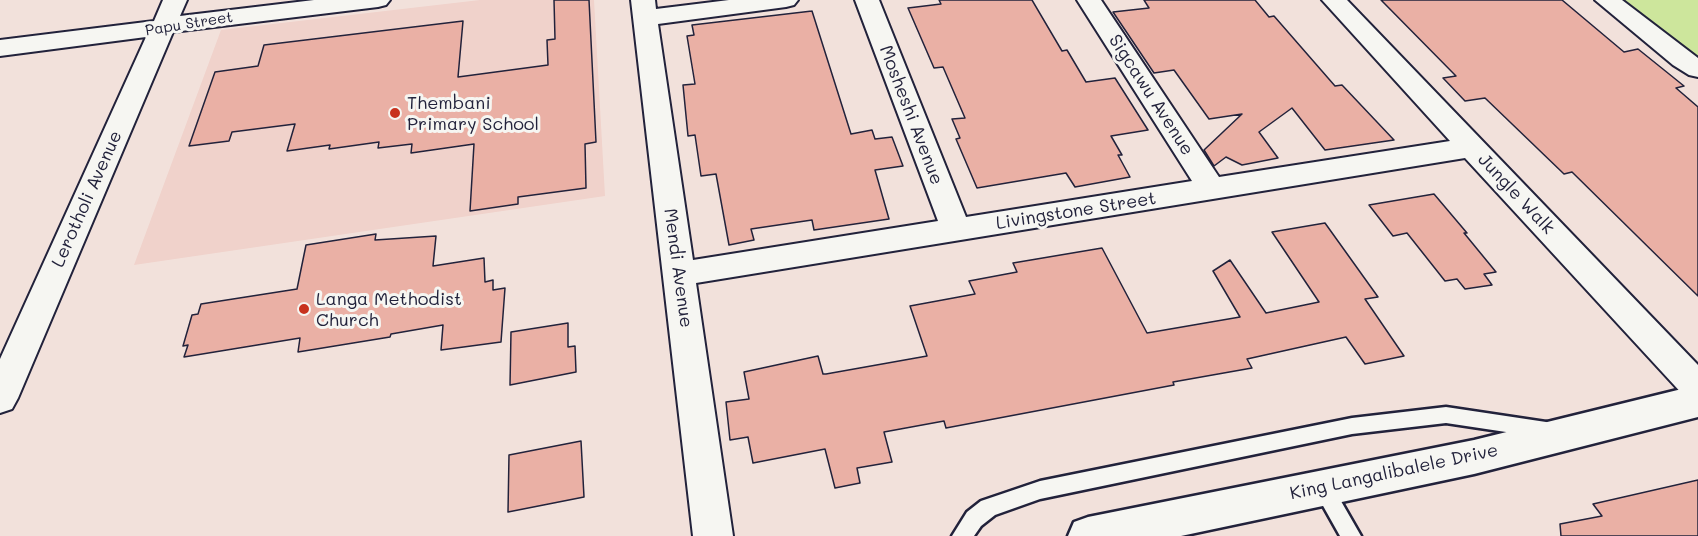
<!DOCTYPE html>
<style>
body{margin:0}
canvas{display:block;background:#f2e1db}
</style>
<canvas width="1698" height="536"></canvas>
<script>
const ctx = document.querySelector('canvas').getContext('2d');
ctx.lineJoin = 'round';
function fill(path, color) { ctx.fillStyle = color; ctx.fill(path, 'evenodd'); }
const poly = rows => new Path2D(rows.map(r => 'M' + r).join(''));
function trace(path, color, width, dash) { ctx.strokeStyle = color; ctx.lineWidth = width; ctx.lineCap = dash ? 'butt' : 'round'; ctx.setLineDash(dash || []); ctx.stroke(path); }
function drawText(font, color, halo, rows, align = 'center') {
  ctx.font = font + ' Mali,sans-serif'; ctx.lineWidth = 6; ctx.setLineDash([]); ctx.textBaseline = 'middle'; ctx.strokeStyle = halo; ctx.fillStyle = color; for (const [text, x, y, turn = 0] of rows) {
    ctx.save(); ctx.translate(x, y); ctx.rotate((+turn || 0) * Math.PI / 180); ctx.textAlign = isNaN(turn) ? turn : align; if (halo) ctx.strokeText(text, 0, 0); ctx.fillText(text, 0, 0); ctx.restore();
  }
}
const built = poly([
 [480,0,594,0,605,196,134,265,221,30]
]);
const green = poly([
 [1616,0,1698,0,1698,63]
]);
const building = poly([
 [554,0,589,0,596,142,585,144,586,188,518,197,518,204,470,211,474,144,411,153,412,144,378,148,379,142,329,149,330,145,287,151,295,124,232,132,229,141,189,146,215,72,258,66,264,45,463,21,458,77,548,65,547,40,555,39,554,0],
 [939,0,1032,0,1062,51,1067,50,1086,82,1115,78,1148,130,1111,136,1122,155,1118,155,1130,177,1075,187,1066,173,977,188,956,139,960,138,952,119,965,118,943,67,934,68,908,8,941,4,939,0],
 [1144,0,1255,0,1269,17,1274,16,1335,86,1342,85,1394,140,1325,150,1292,108,1259,132,1278,158,1242,165,1226,157,1214,166,1204,150,1242,114,1209,119,1174,70,1154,73,1113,12,1149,8,1144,0],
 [1381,0,1562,0,1624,52,1638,49,1684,86,1676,88,1698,107,1698,296,1572,172,1564,174,1485,98,1465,101,1443,78,1456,76,1381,0],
 [812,11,851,134,872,130,875,139,892,137,903,166,875,170,889,219,814,230,812,220,751,229,754,240,729,245,716,174,701,176,695,135,688,136,683,85,695,84,687,36,694,35,692,25,812,11],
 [1434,194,1467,233,1464,233,1496,272,1484,274,1492,285,1465,289,1457,279,1445,281,1407,233,1393,236,1369,205,1434,194],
 [1325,223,1378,297,1365,299,1404,356,1365,364,1346,337,1247,359,1252,368,1173,382,1174,385,946,428,944,421,884,432,892,462,857,468,860,483,835,488,825,449,753,463,748,437,730,440,726,402,749,399,744,372,818,356,823,374,826,374,927,356,910,306,975,294,969,281,1017,272,1013,263,1102,248,1147,333,1240,317,1213,271,1230,260,1266,313,1319,302,1272,232,1325,223],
 [376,234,375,240,436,236,433,266,484,258,485,282,493,280,493,290,505,288,501,342,441,350,443,325,391,334,390,337,298,352,300,338,184,357,188,345,183,346,192,315,198,314,201,304,297,289,306,245,376,234],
 [568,323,568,347,575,346,576,372,510,385,511,332,568,323],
 [581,441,584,497,508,512,509,455,581,441],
 [1698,480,1698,536,1561,536,1560,524,1602,516,1593,504,1698,480]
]);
const lane = poly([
 [1446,407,1546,422,1553,424,1555,430,1553,436,1546,438,1446,423,1352,434,1040,499,995,515,981,526,974,536,952,536,967,512,981,501,1040,481,1352,418,1446,407],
 [1323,479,1330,482,1361,536,1340,536,1313,488,1316,482,1323,479]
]);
const street = poly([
 [163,0,187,0,180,16,314,0,390,0,386,5,378,7,173,32,18,398,12,409,0,413,0,359,146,37,0,56,0,40,154,21,163,0],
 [631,0,655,0,656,9,729,0,798,0,794,5,786,7,658,24,693,260,938,221,855,0,879,0,966,217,1192,181,1077,0,1101,0,1219,177,1450,141,1322,0,1347,0,1698,365,1698,403,1686,398,1465,158,696,283,733,536,693,536,631,0],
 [1595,0,1622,0,1698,58,1698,77,1689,75,1673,65,1595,0]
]);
const secondary = poly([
 [1698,385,1698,417,1474,474,1181,536,1068,536,1074,522,1088,517,1474,440,1698,385]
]);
const markers = [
 [395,113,6,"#c8321e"],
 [304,309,6,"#c8321e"]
];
const farStreetnames = [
 ["Papu Street",189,24,-9]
];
const streetNames = [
 ["Sigcawu Avenue",1151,95,57],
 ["Mosheshi Avenue",911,115,69],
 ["Jungle Walk",1516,194,47],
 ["Lerotholi Avenue",87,199,-66],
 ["Livingstone Street",1076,211,-9],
 ["Mendi Avenue",678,268,82],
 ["King Langalibalele Drive",1394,472,-12]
];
const poiNames = [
 ["Thembani",407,103],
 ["Primary School",407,124],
 ["Langa Methodist",316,299],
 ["Church",316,320]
];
fill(built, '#f0d2cb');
fill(green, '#cde69c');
fill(building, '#eab0a5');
trace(building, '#22223b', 1.5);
trace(lane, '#22223b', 5);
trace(street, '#22223b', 4);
trace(secondary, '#22223b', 5);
fill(lane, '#f6f6f2');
fill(street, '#f6f6f2');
fill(secondary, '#f6f6f2');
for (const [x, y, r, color] of markers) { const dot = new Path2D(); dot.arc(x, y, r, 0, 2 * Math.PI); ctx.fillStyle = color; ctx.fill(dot); trace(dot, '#f6f6f2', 2); }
drawText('15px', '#22223b', '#f6f6f2', farStreetnames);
drawText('18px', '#22223b', '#f6f6f2', streetNames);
drawText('18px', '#22223b', '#f6f6f2', poiNames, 'left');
</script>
